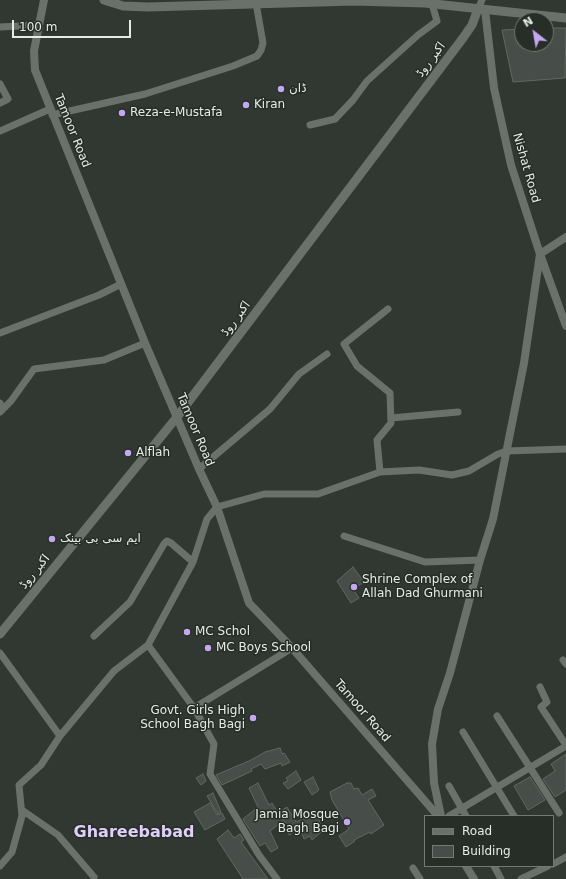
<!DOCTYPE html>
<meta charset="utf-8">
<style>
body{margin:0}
#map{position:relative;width:566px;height:879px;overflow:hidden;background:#313731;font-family:"DejaVu Sans",sans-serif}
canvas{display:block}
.legend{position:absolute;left:424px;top:815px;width:130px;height:52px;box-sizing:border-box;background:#272d27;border:1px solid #747974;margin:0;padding:5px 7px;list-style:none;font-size:12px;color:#e7ebe7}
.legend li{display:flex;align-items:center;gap:8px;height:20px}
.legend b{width:20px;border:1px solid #747974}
.north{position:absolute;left:514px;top:12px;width:40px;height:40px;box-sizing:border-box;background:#272d27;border:1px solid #747974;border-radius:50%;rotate:329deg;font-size:11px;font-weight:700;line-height:16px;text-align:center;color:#e7ebe7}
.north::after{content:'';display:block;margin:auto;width:14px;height:18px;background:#c4a7f1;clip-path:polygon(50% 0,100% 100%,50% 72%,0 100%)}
.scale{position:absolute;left:12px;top:20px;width:119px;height:18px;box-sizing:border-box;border:2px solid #e7ebe7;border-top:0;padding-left:5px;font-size:12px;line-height:14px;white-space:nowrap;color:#e7ebe7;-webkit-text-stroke:3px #272d27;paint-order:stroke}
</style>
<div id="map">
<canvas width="566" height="879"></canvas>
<ul class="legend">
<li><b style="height:5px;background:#6a716b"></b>Road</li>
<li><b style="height:11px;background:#474d48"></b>Building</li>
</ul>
<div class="north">N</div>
<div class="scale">100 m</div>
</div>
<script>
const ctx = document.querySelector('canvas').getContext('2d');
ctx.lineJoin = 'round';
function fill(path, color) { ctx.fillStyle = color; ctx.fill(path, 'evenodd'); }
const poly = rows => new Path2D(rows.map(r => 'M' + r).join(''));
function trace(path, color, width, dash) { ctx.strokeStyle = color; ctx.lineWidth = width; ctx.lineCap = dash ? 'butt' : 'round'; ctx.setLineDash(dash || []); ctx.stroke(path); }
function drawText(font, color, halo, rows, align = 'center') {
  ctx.font = font + ' "DejaVu Sans",Vazirmatn,sans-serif'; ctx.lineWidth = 3; ctx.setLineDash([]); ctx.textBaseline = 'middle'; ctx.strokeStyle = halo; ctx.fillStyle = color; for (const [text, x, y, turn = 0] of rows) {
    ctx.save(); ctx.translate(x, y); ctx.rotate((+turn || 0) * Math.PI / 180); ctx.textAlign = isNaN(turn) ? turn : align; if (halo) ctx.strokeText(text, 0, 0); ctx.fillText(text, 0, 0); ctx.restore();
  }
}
const building = poly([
 [546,28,566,28,565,78,513,82,502,30,522,29,522,44,546,44,546,28],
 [353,567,364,582,353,589,359,598,351,603,337,581,353,567],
 [280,748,282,754,284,753,290,762,282,766,281,763,265,769,261,764,251,769,252,771,222,785,216,775,251,760,265,752,280,748],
 [566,754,566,790,555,797,543,779,555,771,551,764,566,754],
 [296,771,301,780,288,789,283,783,288,781,286,778,296,771],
 [203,774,206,781,201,785,196,778,203,774],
 [313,777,319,790,312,795,304,782,313,777],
 [530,777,545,800,528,810,514,786,530,777],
 [258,783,269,805,272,803,278,813,287,807,296,822,316,811,321,825,318,827,321,832,312,840,310,836,304,839,300,829,289,835,284,820,270,831,278,848,271,852,265,843,260,846,243,819,258,807,249,788,258,783],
 [347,783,351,783,354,789,358,788,362,795,372,789,376,796,368,800,384,825,371,834,370,832,354,840,355,841,346,847,339,836,349,829,332,800,330,792,347,783],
 [213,793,221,812,218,814,207,796,213,793],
 [210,803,217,815,222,813,225,819,205,830,194,812,210,803],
 [228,830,234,838,240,834,244,840,241,842,268,879,243,879,217,839,228,830]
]);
const minor = poly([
 [478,9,482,0],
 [0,27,39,25],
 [0,84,8,99,0,103],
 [52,115,145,94,233,66,257,56,261,50,263,43,256,3],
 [310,125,335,119,353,100,367,81,418,35,437,21,432,4],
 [0,131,50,109],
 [0,333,99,295,121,284],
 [0,403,2,410],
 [0,412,11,401,34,369,104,360,145,343],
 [391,418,458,412],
 [199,469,270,409,299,374,327,354],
 [380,472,377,440,391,423,390,393,357,366,344,344,388,309],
 [344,536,425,562,480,560],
 [94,636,130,602,164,544,167,541,171,543,193,562],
 [148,645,194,708,214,744,210,774,259,855,277,879],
 [0,653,60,736],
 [563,660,566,664],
 [540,687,547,702,541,707,566,745],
 [194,708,292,648],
 [497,716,559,813],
 [463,732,514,816],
 [449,786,466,816],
 [22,810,58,835,94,877],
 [449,816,566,746],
 [553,864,566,857],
 [0,866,12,852,22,816,19,785,41,765,60,736,114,671,148,645,193,562,207,519,217,507,264,494,318,494,380,472,419,470,452,475,469,471,498,454,507,451,566,449],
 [494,866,501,879],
 [413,868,420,879],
 [521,879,548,866]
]);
const tertiary = poly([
 [44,0,34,51,35,70,145,343,199,469,217,507,249,603,292,648,438,816],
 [485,10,494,88,511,165,540,254,566,326],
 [441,816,434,783,432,744,438,709,450,673,480,560,493,519,524,363,540,254,566,237],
 [466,866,474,879]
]);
const secondary = poly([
 [104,0,123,6,148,7,354,1,425,3,566,18],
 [0,634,177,417,463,38,472,25,478,9]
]);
const markers = [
 [281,89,4,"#c4a7f1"],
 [246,105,4,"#c4a7f1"],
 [122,113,4,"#c4a7f1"],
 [128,453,4,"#c4a7f1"],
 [52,539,4,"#c4a7f1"],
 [354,587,4,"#c4a7f1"],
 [187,632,4,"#c4a7f1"],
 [208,648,4,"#c4a7f1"],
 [253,718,4,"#c4a7f1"],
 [347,822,4,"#c4a7f1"]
];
const streetNames = [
 ["اکبر روڈ",431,60,-53],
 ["Tamoor Road",72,131,68],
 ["Nishat Road",526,168,74],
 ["اکبر روڈ",236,319,-53],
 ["Tamoor Road",195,430,67],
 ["اکبر روڈ",35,572,-51],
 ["Tamoor Road",362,711,49]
];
const poiNames = [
 ["ڈان",289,89],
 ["Kiran",254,105],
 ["Reza-e-Mustafa",130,113],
 ["Alflah",136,453],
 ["ایم سی بی بینک",60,539],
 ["Shrine Complex of",362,580],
 ["Allah Dad Ghurmani",362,594],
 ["MC Schol",195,632],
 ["MC Boys School",216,648],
 ["Govt. Girls High",245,711,"right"],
 ["School Bagh Bagi",245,725,"right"],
 ["Jamia Mosque",339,815,"right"],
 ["Bagh Bagi",339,829,"right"]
];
const districtNames = [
 ["Ghareebabad",134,833]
];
fill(building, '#474d48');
trace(building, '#616761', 1);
trace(minor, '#6a716b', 7);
trace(tertiary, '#6a716b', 8);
trace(secondary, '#6a716b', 9);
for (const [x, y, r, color] of markers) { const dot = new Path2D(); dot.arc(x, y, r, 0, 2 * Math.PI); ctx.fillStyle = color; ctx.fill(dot); trace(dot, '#272d27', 1.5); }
drawText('12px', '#e7ebe7', '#272d27', streetNames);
drawText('12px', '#e7ebe7', '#272d27', poiNames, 'left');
drawText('bold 16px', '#dfd0fa', '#272d27', districtNames);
</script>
